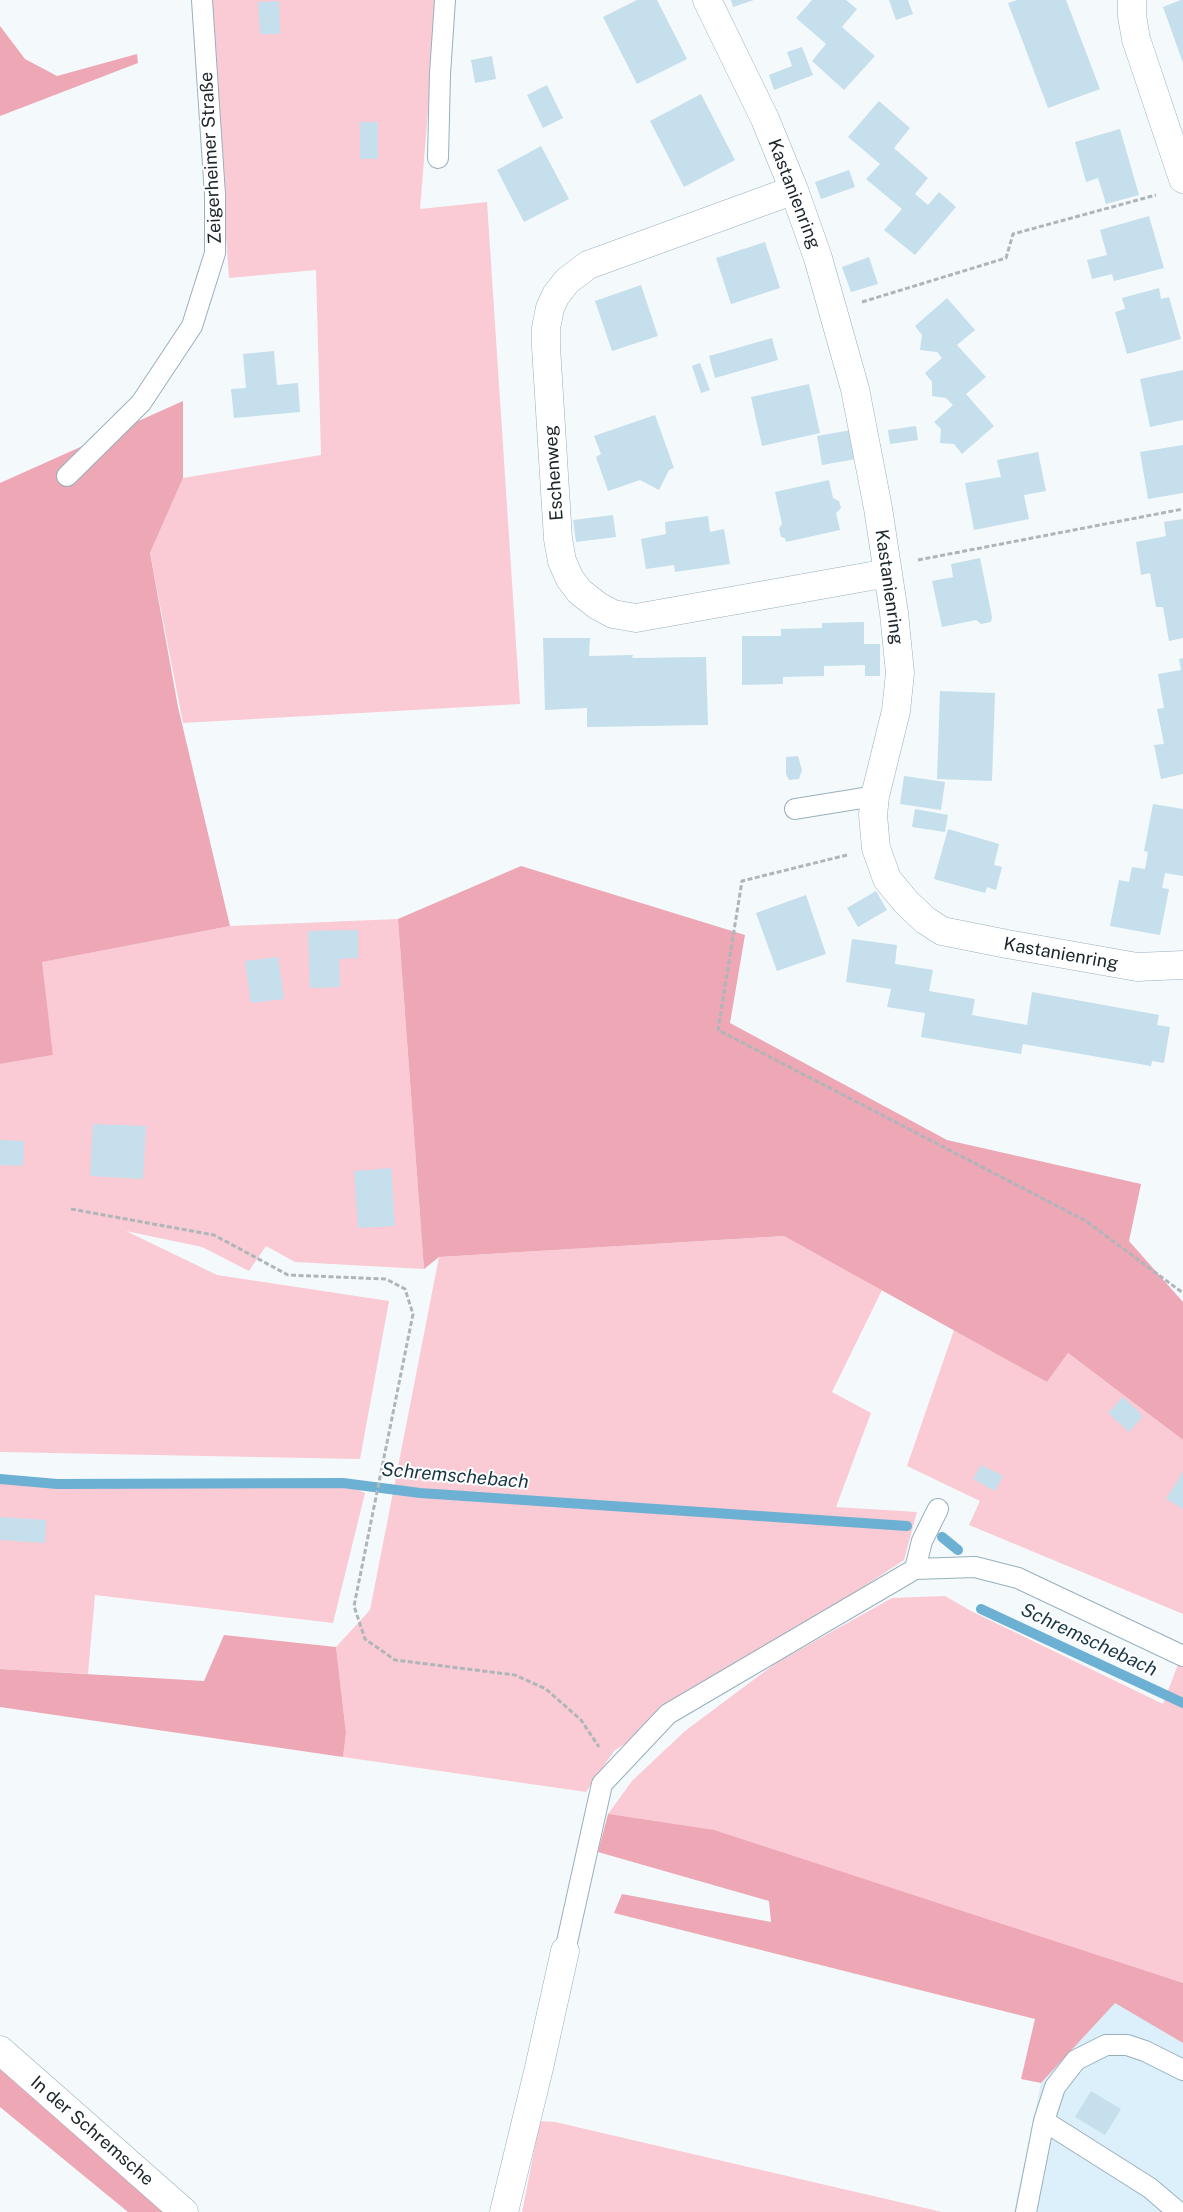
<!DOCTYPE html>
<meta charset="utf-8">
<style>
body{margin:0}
canvas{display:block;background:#f4f9fc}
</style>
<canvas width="1183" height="2212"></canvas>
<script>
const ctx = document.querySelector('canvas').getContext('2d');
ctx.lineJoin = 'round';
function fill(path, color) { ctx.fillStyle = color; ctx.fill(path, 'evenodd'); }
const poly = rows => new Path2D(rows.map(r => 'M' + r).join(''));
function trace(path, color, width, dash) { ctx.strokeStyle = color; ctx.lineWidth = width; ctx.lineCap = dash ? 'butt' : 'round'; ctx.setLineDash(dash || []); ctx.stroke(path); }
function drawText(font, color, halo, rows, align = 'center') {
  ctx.font = font + ' "Public Sans",sans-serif'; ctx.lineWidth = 4; ctx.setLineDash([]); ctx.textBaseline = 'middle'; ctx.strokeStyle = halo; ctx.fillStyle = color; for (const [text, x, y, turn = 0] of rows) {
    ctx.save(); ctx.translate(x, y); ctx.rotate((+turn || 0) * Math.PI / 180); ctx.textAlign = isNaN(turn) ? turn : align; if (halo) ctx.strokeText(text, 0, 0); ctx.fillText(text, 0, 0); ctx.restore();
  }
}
const built = poly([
 [1115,2002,1183,2043,1183,2212,1014,2212,1041,2083]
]);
const green = poly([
 [209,0,437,0,420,209,487,202,520,704,183,723,150,553,183,478,321,455,316,270,229,278],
 [398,919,424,1269,295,1262,266,1246,249,1271,202,1247,126,1231,217,1275,389,1301,360,1459,0,1452,0,1064,53,1055,41,962,230,926],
 [784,1236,882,1290,832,1392,871,1413,836,1507,917,1512,904,1560,614,1751,586,1792,343,1757,346,1733,336,1647,370,1610,439,1257],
 [954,1330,1047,1382,1068,1353,1183,1440,1183,1614,969,1525,980,1501,907,1466],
 [0,1479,57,1484,343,1483,365,1493,333,1623,95,1595,88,1674,0,1669],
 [945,1596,971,1611,1163,1704,1183,1651,1183,1983,608,1814,632,1781,685,1731,776,1663,892,1598],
 [540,2121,555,2122,942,2212,522,2212]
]);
const forest = poly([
 [0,26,25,59,57,76,137,54,138,63,0,116],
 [183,401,183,478,150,553,178,707,230,926,42,962,53,1055,0,1064,0,483],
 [521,866,745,935,730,1023,947,1140,1141,1184,1129,1241,1183,1302,1183,1440,1068,1353,1047,1382,784,1236,439,1257,424,1269,398,919],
 [224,1635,336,1647,346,1733,343,1757,0,1707,0,1669,204,1681],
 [608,1814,714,1830,1183,1983,1183,2043,1115,2003,1041,2083,1021,2079,1035,2019,614,1913,622,1894,771,1922,769,1901,598,1852],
 [0,2069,64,2123,167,2212,128,2212,0,2107]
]);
const stream = poly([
 [0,1479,57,1484,343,1483,420,1493,907,1526],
 [942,1537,958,1550],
 [981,1609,1183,1703]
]);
const building = poly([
 [637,0,657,0,687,59,637,84,603,17],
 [731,0,754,0,733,7],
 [812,0,846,0,857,9,842,27,875,56,844,90,812,61,826,44,796,18],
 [889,0,908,0,913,14,896,20],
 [1017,0,1066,0,1100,89,1048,108,1008,3],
 [1181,0,1183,0,1183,63,1163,7],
 [279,1,280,34,260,34,258,2],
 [802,47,813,75,774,90,769,75,792,66,787,52],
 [492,56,496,79,475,83,471,60],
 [547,85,563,118,543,128,527,95],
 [701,94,735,160,684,187,650,121],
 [879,101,910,128,894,148,928,178,915,194,928,205,939,192,956,207,915,255,884,230,902,209,866,179,880,164,848,137],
 [360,122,378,122,378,159,360,159],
 [1120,129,1139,195,1106,204,1098,178,1086,182,1075,142],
 [541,146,569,199,524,222,497,170],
 [849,170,855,187,821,199,815,182],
 [1149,216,1164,268,1114,281,1112,274,1092,279,1087,260,1107,255,1100,230],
 [765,242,780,288,731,304,716,258],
 [869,257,878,284,851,292,842,267],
 [641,285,658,336,612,351,595,301],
 [1159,288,1161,299,1169,297,1181,339,1127,354,1115,312,1125,309,1122,298],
 [947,298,975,330,957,345,986,377,966,394,994,426,962,454,954,444,940,443,941,429,934,422,953,405,946,398,932,396,932,382,925,373,942,358,937,352,920,350,922,335,915,326],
 [772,338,778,360,715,378,709,356],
 [274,351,277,385,298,383,300,412,234,418,231,389,246,388,243,354],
 [700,363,710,390,701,393,692,366],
 [1183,370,1183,420,1150,427,1140,379],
 [809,384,820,433,762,446,751,397],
 [655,415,674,468,669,470,659,490,640,480,608,491,596,457,601,454,594,436],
 [916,426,918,440,890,444,888,430],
 [851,430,856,459,822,465,817,436],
 [1183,445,1183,493,1148,499,1140,452],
 [1038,452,1046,491,1024,495,1029,519,974,530,965,483,1001,477,997,460],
 [829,480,833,498,839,501,841,508,836,513,840,530,786,542,785,538,781,537,779,528,782,524,775,492],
 [613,515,616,537,576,542,573,520],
 [708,516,710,532,724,529,730,564,675,572,674,565,646,569,641,539,666,534,665,522],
 [1183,519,1183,638,1169,641,1163,607,1156,607,1150,573,1141,575,1136,542,1166,536,1164,522],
 [980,558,992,617,991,622,981,624,976,620,942,627,932,581,953,577,951,564],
 [864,622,864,644,880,644,880,676,865,676,865,665,824,666,824,676,783,677,783,684,742,685,742,636,781,636,781,629,822,628,822,623],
 [543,638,590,638,589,656,633,655,632,658,706,657,708,725,587,727,587,708,545,710],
 [1183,658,1183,774,1161,779,1154,745,1164,744,1157,709,1164,708,1158,674,1181,670,1179,659],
 [940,691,995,693,992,781,937,779],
 [798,756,802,770,799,779,789,780,786,774,786,757],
 [904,776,945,782,941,810,900,804],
 [1153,804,1183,809,1183,876,1165,873,1162,888,1169,889,1160,935,1110,926,1119,880,1129,882,1132,867,1145,869,1148,852,1144,851],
 [915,809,948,815,945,832,912,827],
 [948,829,999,844,994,865,1002,867,996,890,987,887,985,893,934,879],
 [876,891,887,910,858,927,847,908],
 [806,895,826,954,777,971,756,913],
 [358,930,358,958,339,959,340,987,310,988,308,931],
 [852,939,897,945,895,964,933,970,929,991,975,999,972,1015,1027,1025,1032,992,1159,1015,1157,1025,1170,1027,1164,1063,1152,1061,1151,1066,1023,1044,1021,1054,921,1037,925,1013,887,1007,891,989,846,982],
 [278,957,284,999,251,1003,245,961],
 [93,1124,146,1126,143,1179,90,1176],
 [0,1140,24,1141,23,1166,0,1165],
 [391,1168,395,1226,358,1228,354,1171],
 [1123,1397,1143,1416,1129,1432,1108,1413],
 [981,1465,1003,1476,995,1491,973,1479],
 [1183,1472,1183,1509,1166,1499],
 [0,1517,46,1520,45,1543,0,1540],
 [1091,2091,1121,2109,1105,2135,1075,2117]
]);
const path = poly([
 [862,302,1006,258,1013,234,1156,195],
 [918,560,1183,509],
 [847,855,742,881,718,1030,1086,1221,1183,1293],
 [71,1209,214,1235,288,1275,386,1279,405,1289,413,1314,354,1606,365,1639,395,1660,515,1675,546,1689,581,1720,599,1747]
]);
const lane = poly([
 [438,158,440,74,445,0],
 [67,476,141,403,192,326,215,253,215,195,202,0],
 [795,809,875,796],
 [915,1569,922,1541,938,1509],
 [565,1951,602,1784,668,1714,915,1569,975,1567,1018,1578,1183,1656],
 [1044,2121,1150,2188,1178,2212],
 [1026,2212,1044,2121,1055,2087,1076,2060,1106,2045,1127,2045,1145,2051,1183,2070]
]);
const street = poly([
 [707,0,765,119,794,190,818,258,855,389,878,508,894,613,900,673,896,711,875,796,873,815,876,848,887,879,906,902,925,920,942,931,1007,944,1137,967,1183,965],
 [1132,0,1132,16,1136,39,1183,179],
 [794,190,588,265,567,281,556,295,550,308,546,328,546,347,558,539,562,561,570,579,580,592,598,606,613,614,636,618,888,573],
 [504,2212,539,2068,565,1951]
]);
const secondary = poly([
 [0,2050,184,2212]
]);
const streetNames = [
 ["Zeigerheimer Straße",211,158,-93],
 ["Kastanienring",794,194,69],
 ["Eschenweg",554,473,-94],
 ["Kastanienring",889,587,82],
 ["Kastanienring",1061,954,10],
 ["In der Schremsche",92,2131,41]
];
const waterNames = [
 ["Schremschebach",455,1476,5],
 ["Schremschebach",1089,1640,25]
];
fill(built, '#dcf0fb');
fill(green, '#facbd4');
fill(forest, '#eda7b5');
trace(stream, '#6cb1d3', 10);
fill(building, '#c5dfec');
trace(lane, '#98b0bd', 22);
trace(street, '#98b0bd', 29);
trace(secondary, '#98b0bd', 29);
trace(path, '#afb6b9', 3, [5, 2.5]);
trace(lane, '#fff', 20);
trace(street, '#fff', 28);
trace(secondary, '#fff', 28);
drawText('18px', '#1b252a', '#fff', streetNames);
drawText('italic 19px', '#173746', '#fff', waterNames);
</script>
